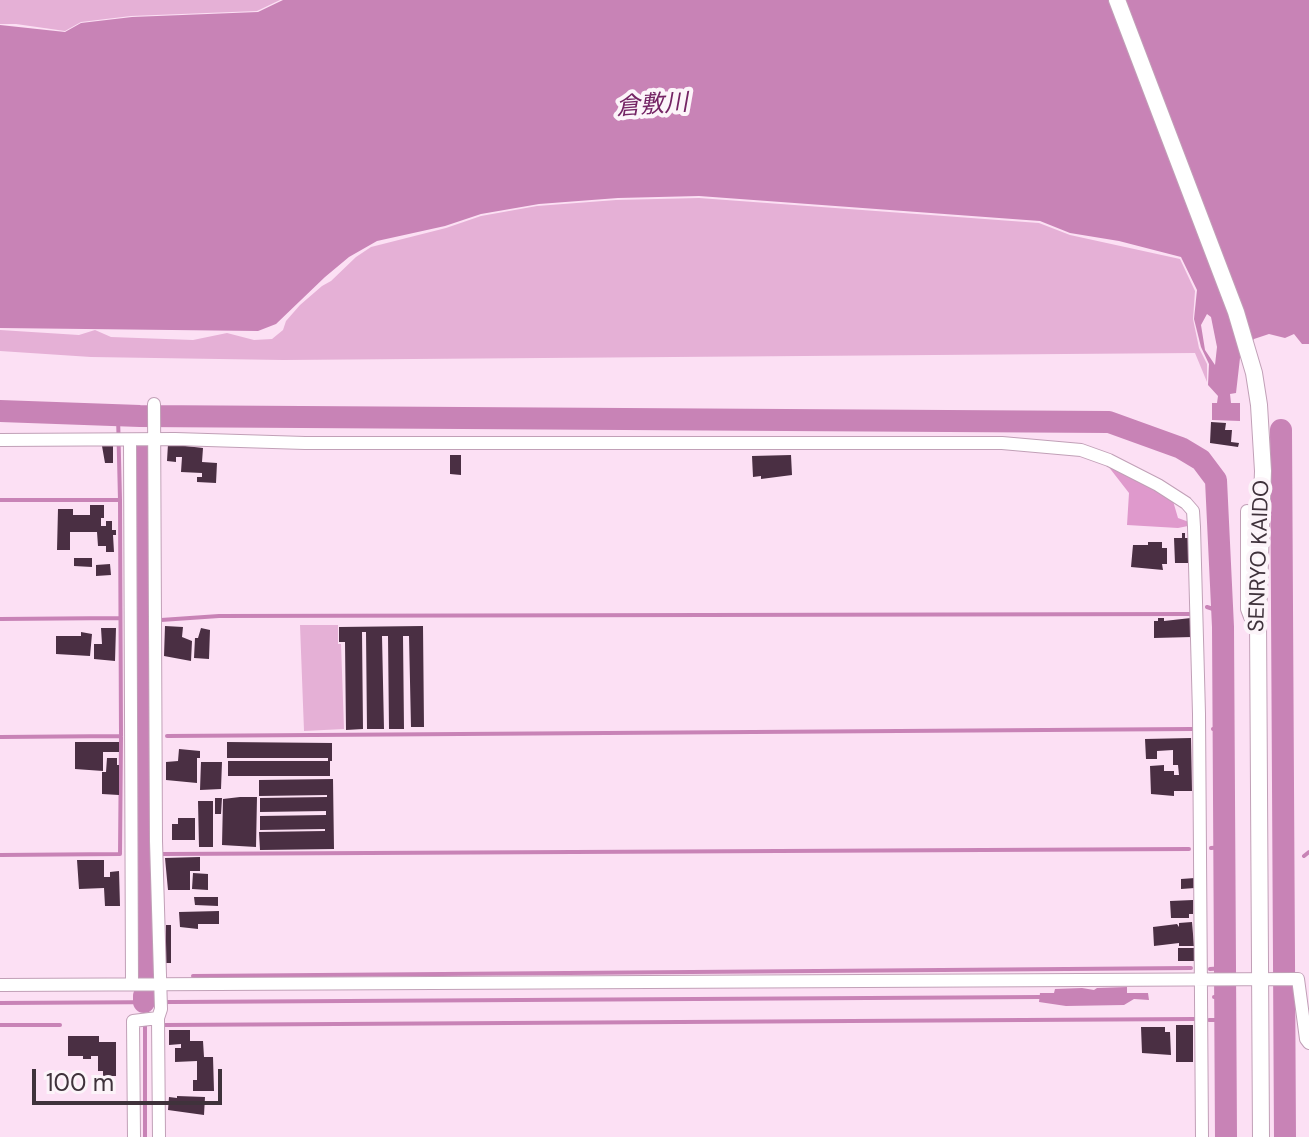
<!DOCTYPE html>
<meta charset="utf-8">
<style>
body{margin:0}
#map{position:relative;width:1309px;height:1137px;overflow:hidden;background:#fce0f4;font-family:"DM Sans",sans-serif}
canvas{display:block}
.scale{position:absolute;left:32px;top:1069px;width:190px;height:36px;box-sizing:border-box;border:4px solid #3f323b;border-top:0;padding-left:10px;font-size:24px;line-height:28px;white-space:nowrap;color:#3f323b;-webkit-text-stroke:6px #fcf4f9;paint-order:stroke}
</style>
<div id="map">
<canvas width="1309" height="1137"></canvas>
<div class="scale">100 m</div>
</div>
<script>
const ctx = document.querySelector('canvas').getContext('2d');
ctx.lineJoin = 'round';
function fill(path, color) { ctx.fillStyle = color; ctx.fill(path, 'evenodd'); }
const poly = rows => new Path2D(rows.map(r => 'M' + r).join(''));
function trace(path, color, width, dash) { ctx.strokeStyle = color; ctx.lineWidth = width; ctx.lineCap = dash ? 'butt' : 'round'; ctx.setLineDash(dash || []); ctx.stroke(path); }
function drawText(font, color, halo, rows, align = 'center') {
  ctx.font = font + ' "DM Sans","Noto Sans JP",sans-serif'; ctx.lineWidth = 8; ctx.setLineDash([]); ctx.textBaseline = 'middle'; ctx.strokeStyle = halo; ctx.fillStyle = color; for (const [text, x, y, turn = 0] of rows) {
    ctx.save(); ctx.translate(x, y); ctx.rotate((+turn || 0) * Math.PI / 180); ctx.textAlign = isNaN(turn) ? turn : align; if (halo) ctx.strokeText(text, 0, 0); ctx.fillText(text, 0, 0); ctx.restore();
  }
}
const green = poly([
 [0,0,280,0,257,11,131,16,81,22,65,31,16,24,0,24],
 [699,198,1039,223,1070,235,1180,259,1195,291,1193,319,1199,348,1207,364,1207,382,1195,353,283,360,91,357,0,351,0,330,79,335,95,330,111,337,193,340,227,333,254,340,272,339,283,330,286,321,300,305,322,286,331,281,356,257,371,247,446,228,481,216,537,206,616,200],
 [300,625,338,625,338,644,341,644,344,729,304,731]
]);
const forest = poly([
 [1108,466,1166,494,1173,501,1178,518,1189,522,1188,526,1178,528,1127,525,1129,493]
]);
const water = poly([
 [283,0,1309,0,1309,344,1302,344,1294,334,1285,338,1269,334,1254,339,1240,358,1236,393,1230,394,1231,403,1240,403,1240,421,1212,420,1212,403,1217,403,1218,396,1208,385,1209,364,1201,347,1194,319,1197,290,1181,257,1119,241,1070,233,1040,221,699,196,618,198,539,204,481,214,445,226,377,241,349,257,325,277,276,324,258,331,0,328,0,25,65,32,81,23,132,17,258,12],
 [1207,314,1211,317,1217,347,1215,365,1205,350,1201,325],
 [1127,987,1127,993,1148,993,1149,1000,1134,999,1124,1005,1066,1006,1039,1002,1040,993,1054,993,1055,989,1082,988,1094,990,1097,988]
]);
const stream = poly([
 [0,500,120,500,118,415],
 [1207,607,1222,612],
 [0,619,120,618],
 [161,620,219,616,1190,614],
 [1213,729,1223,728],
 [143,735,148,736],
 [167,736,1192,729],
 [0,737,121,736,120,500],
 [1211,848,1224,847],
 [144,854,149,854],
 [163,854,1189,849],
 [0,855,120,854,121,737],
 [1283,856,1287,856],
 [1304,856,1309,852],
 [1210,969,1225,968],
 [145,973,150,973],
 [193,976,1191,968],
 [1214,997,1225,997],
 [0,1003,1042,997],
 [1209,1020,1225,1020],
 [0,1025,60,1025],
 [145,1025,145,1137],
 [165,1025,1195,1019],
 [1284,1038,1290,1041]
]);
const river = poly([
 [0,411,140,416,1109,422,1181,448,1201,460,1216,480,1223,627,1226,1137],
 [1281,430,1285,1137],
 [140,448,145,978],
 [144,1002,144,996]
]);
const building = poly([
 [1211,422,1226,423,1225,430,1232,430,1231,442,1239,443,1238,447,1210,443],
 [168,444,203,448,202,462,217,463,216,483,197,482,197,477,202,477,202,473,181,472,182,457,176,457,176,462,167,461],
 [102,446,113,446,113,463,105,463],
 [450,455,461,455,461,475,450,474],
 [791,455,792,475,761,479,761,476,753,477,752,456],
 [90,505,104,505,104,518,101,518,101,526,106,526,106,521,112,521,112,530,116,530,116,535,113,535,114,552,106,552,106,546,98,546,97,532,70,532,70,550,57,550,58,509,73,509,73,515,90,515],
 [1182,533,1185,533,1185,538,1188,538,1188,563,1175,563,1174,538,1182,538],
 [1148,542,1162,542,1162,548,1167,548,1167,564,1162,564,1163,570,1131,567,1133,545,1148,545],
 [74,558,92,558,92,567,74,566],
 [110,564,111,575,96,576,96,565],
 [1158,618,1164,618,1164,621,1191,618,1192,637,1154,638,1154,621,1158,621],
 [165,626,183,627,182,637,192,641,191,661,164,656],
 [423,626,424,727,411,727,409,636,403,636,404,729,389,729,388,636,382,636,384,729,367,729,366,632,362,632,363,729,346,730,345,642,339,642,339,627],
 [101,628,116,628,115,661,94,659,94,644,102,644],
 [201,628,210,630,209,659,194,658,195,638,198,638],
 [81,632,92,634,90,656,56,654,56,636,81,636],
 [1191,738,1192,791,1174,791,1174,796,1151,794,1150,766,1164,765,1164,771,1174,771,1174,775,1179,775,1178,765,1173,765,1173,750,1157,751,1157,759,1146,759,1145,739],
 [75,742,119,742,119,752,103,752,103,771,75,769],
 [227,742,332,743,332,761,328,761,328,758,227,758],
 [179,749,200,751,200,758,197,758,197,783,166,780,166,762,178,761],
 [107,758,117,758,117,765,119,765,119,795,102,794,102,772,106,772],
 [228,761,330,761,330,776,228,776],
 [201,762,222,762,221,789,200,790],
 [333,779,334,849,260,850,259,832,325,831,325,829,260,830,260,816,326,815,326,811,260,812,260,798,327,797,327,795,259,796,259,780],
 [240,797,257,797,256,847,222,845,223,799],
 [215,798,222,798,221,814,215,814],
 [198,801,213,801,213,847,199,847],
 [178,818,195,818,195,840,172,840,172,824,178,824],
 [200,857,200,871,190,871,190,890,168,890,165,858],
 [77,860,104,860,104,877,110,877,110,872,119,871,120,906,105,906,104,888,79,889],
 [193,873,208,874,208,890,192,889],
 [1195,878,1195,888,1181,889,1181,879],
 [194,897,218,897,218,906,195,905],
 [1193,900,1193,914,1189,914,1189,918,1171,918,1170,901],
 [219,911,219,924,198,924,198,929,180,927,179,912],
 [1192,922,1194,946,1179,946,1179,943,1154,946,1153,927,1177,924,1179,927,1179,923],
 [166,925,171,925,171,963,165,963],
 [1178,948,1195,948,1195,961,1178,961],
 [1176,1025,1193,1025,1193,1062,1176,1062],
 [1141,1027,1165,1027,1165,1032,1170,1032,1171,1055,1142,1053],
 [169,1030,190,1030,190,1041,203,1041,204,1057,213,1057,214,1091,193,1091,193,1080,197,1080,197,1061,175,1062,175,1048,181,1048,181,1044,169,1045],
 [68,1036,99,1036,99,1042,116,1042,116,1076,103,1076,103,1071,98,1071,98,1056,91,1056,91,1059,83,1059,83,1056,68,1056],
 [177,1096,205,1097,204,1115,168,1110,169,1097,177,1098]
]);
const minor = poly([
 [154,404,156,841,161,1009,158,1018,159,1137],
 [0,440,175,439,305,443,1002,443,1081,450,1109,460,1158,485,1186,503,1193,511,1194,527,1199,714,1202,1137],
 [130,441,132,984],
 [1247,511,1247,609,1250,617,1258,617],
 [0,985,1298,979,1306,1039,1309,1043],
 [134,1137,133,1021,158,1018]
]);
const tertiary = poly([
 [1117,0,1236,312,1254,373,1259,405,1263,471,1258,617,1261,1137]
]);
const streetNames = [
 ["SENRYO KAIDO",1260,556,-88]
];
const waterNames = [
 ["倉敷川",652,106,-4]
];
fill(green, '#e5b0d6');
fill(forest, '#df99cc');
fill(water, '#c883b6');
trace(stream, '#c883b6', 4);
trace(river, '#c883b6', 22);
fill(building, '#4a2f43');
trace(minor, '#c1a0b7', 14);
trace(tertiary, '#c1a0b7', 18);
trace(minor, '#fff', 12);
trace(tertiary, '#fff', 16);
drawText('22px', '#3f323b', '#fcf4f9', streetNames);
drawText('italic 24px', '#742464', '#fcf4f9', waterNames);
</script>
